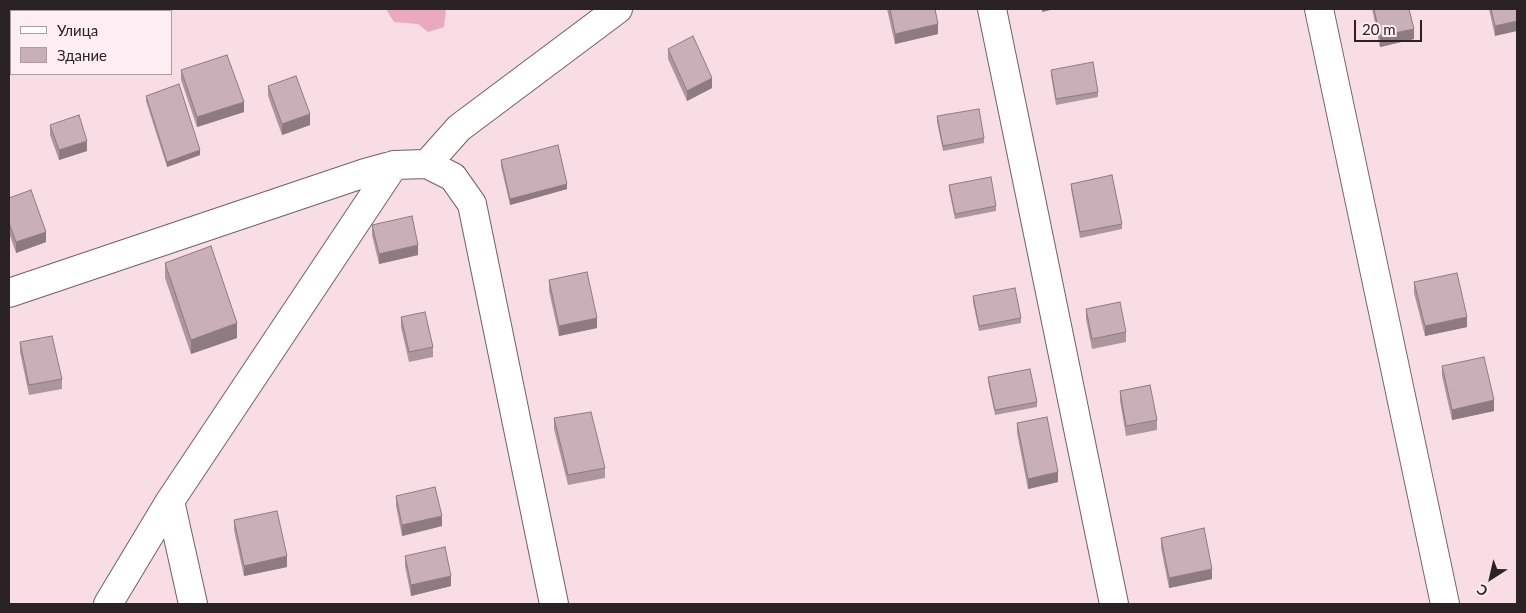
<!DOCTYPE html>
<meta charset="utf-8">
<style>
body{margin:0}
#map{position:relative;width:1526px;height:613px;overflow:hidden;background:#f8dde5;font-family:Lato,sans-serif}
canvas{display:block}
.frame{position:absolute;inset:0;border:10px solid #2b2225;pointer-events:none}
.legend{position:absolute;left:10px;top:10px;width:162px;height:65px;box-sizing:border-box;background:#feeef3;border:1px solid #aa9ca1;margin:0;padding:6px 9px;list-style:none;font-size:15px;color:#2b2225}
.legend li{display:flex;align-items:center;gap:10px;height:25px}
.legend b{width:25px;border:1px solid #aa9ca1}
.north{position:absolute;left:1466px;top:553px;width:50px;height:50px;-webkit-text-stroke:4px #feeef3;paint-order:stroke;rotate:215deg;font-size:14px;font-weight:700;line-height:20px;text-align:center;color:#2b2225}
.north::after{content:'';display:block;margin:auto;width:18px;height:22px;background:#2b2225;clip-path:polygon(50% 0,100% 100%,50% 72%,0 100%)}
.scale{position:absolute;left:1354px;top:20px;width:68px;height:22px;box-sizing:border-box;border:2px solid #2b2225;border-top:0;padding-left:6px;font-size:15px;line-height:18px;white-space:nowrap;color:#2b2225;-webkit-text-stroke:4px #feeef3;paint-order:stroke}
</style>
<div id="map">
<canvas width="1526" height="613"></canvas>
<div class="frame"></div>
<ul class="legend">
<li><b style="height:6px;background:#fff"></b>Улица</li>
<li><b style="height:14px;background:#c9b0b8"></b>Здание</li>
</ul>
<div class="north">С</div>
<div class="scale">20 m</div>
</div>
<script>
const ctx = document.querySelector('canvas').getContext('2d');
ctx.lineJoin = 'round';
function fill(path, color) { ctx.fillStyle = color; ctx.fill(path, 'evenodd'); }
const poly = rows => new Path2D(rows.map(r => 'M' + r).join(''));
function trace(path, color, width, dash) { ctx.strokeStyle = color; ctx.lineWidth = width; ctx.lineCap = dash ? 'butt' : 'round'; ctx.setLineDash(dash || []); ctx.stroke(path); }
const green = poly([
 [386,9,446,9,444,27,428,32,418,24,394,22]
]);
const minor = poly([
 [992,9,1114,604],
 [1319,9,1445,604],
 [427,164,459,128,618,9],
 [9,293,365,173,394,165,427,164,453,177,472,204,554,604],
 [170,501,193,604],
 [108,604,170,501,394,165]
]);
const wall = poly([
 [887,9,935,9,938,34,895,44],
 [1372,9,1409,9,1414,39,1380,47],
 [1489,9,1517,9,1495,36],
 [668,49,712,88,687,101,668,59],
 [181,70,244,112,197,127,181,80],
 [1051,70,1098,92,1098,97,1056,105,1051,75],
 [268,86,310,125,282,135,268,96],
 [146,96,200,155,167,167,146,101],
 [937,116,984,138,984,143,943,151,937,122],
 [50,125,87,151,59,160,50,135],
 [501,160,567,189,510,205,501,166],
 [1071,184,1122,224,1122,229,1080,238,1071,189],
 [949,185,996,206,996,211,955,219,949,190],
 [9,198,46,242,16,253,9,233],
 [372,225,418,255,379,264,372,235],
 [165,263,237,338,191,354,165,278],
 [549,280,597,328,559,336,549,291],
 [1414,282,1467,327,1425,336,1414,293],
 [973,296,1021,318,1021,323,979,331,973,302],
 [1086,309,1126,332,1126,342,1092,349,1086,319],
 [401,317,433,347,433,357,409,362,401,327],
 [20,342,62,379,62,389,29,395,20,352],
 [1442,366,1494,411,1452,420,1442,376],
 [988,377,1037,402,1037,407,995,415,988,382],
 [1120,391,1157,420,1157,430,1126,436,1120,401],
 [554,418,605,468,605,478,568,485,554,429],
 [1017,423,1058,482,1028,489,1017,433],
 [396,496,442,526,402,536,396,506],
 [234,520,287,567,244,576,234,530],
 [1161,538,1212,579,1169,588,1161,548],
 [405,556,451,586,411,596,405,566]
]);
const shadedWall = poly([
 [1042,9,1055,9,1042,12],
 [1517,21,1517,31,1495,36,1495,26],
 [938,24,938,34,895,44,895,34],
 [1414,29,1414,39,1380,47,1380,36],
 [712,78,712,88,687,101,687,91],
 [244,102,244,112,197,127,197,117],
 [310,114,310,125,282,135,282,124],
 [87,141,87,151,59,160,59,150],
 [200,150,200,155,167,167,167,162],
 [567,184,567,189,510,205,510,199],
 [46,232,46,242,16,253,16,242],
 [418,245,418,255,379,264,379,254],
 [1467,317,1467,327,1425,336,1425,326],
 [597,318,597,328,559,336,559,326],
 [237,323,237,338,191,354,191,340],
 [1494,400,1494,411,1452,420,1452,410],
 [1058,472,1058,482,1028,489,1028,479],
 [442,516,442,526,402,536,402,525],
 [287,556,287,567,244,576,244,566],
 [1212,569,1212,579,1169,588,1169,578],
 [451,576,451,586,411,596,411,585]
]);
const building = poly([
 [890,9,935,9,938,24,895,34,890,9],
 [1374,9,1409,9,1414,29,1380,36,1374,9],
 [1491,9,1517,9,1517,21,1495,26,1491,9],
 [693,36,712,78,687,91,668,49,693,36],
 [227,55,244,102,197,117,181,70,227,55],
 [1093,62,1098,92,1056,99,1051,70,1093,62],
 [296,76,310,114,282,124,268,86,296,76],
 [179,84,200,150,167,162,146,96,179,84],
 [979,109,984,138,943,146,937,116,979,109],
 [79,115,87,141,59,150,50,125,79,115],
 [558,145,567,184,510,199,501,160,558,145],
 [1112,175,1122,224,1080,232,1071,184,1112,175],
 [991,177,996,206,955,214,949,185,991,177],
 [31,190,46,232,16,242,9,223,9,198,31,190],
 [412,216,418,245,379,254,372,225,412,216],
 [211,246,237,323,191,340,165,263,211,246],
 [587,272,597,318,559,326,549,280,587,272],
 [1457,273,1467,317,1425,326,1414,282,1457,273],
 [1015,288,1021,318,979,326,973,296,1015,288],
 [1120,302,1126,332,1092,339,1086,309,1120,302],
 [425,312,433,347,409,352,401,317,425,312],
 [52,336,62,379,29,385,20,342,52,336],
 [1484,357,1494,400,1452,410,1442,366,1484,357],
 [1030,369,1037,402,995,410,988,377,1030,369],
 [1150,385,1157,420,1126,426,1120,391,1150,385],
 [591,412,605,468,568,475,554,418,591,412],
 [1047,417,1058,472,1028,479,1017,423,1047,417],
 [435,487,442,516,402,525,396,496,435,487],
 [277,511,287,556,244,566,234,520,277,511],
 [1204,528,1212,569,1169,578,1161,538,1204,528],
 [445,547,451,576,411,585,405,556,445,547]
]);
fill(green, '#eba9bf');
trace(minor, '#755f66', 30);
trace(minor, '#fff', 28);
fill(wall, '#ad979e');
fill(shadedWall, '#8d7b81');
fill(building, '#c9b0b8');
trace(building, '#8d7b81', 1);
</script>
